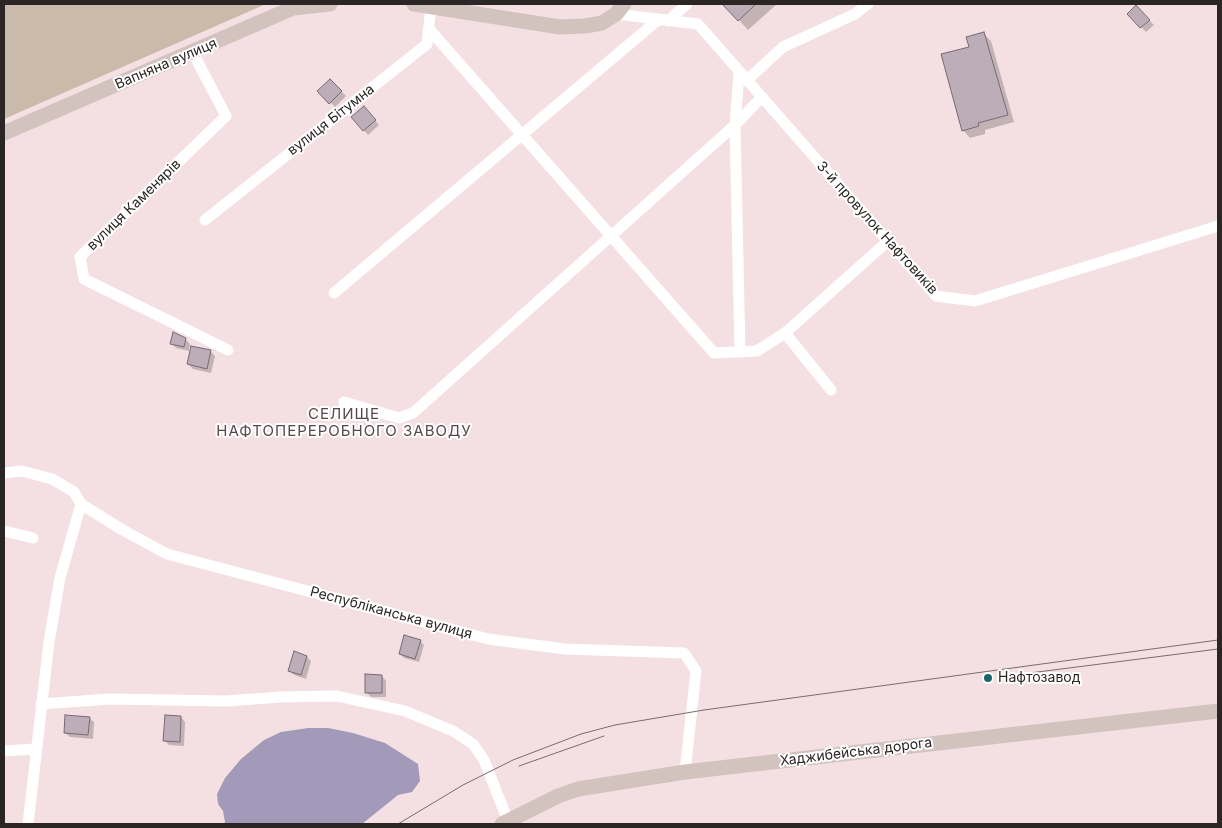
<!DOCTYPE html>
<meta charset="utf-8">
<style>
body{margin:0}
#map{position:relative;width:1222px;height:828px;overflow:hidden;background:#f4e0e3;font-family:Inter,sans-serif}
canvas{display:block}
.frame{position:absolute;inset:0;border:5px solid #2c2526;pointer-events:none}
</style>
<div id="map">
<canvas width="1222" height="828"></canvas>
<div class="frame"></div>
</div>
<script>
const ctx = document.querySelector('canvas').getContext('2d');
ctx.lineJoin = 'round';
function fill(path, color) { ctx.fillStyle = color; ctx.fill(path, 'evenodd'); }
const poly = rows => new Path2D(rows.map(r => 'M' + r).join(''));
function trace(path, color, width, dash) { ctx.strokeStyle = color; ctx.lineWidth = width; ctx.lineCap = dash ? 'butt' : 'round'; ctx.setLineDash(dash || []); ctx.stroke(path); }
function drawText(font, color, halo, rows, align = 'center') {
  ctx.font = font + ' Inter,sans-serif'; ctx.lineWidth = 4; ctx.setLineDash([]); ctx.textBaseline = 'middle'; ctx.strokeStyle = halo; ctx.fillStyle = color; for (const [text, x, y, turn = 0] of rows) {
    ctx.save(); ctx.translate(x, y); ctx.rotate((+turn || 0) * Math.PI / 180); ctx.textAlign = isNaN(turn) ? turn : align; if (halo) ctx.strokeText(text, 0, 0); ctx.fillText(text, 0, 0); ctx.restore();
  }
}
const green = poly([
 [4,4,266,4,4,119]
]);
const water = poly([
 [308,728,328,728,353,733,385,743,418,764,420,781,412,792,398,795,362,824,224,824,225,822,223,811,218,804,217,794,225,778,241,759,264,740,281,732]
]);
const shadow = poly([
 [731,4,777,4,748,30,727,7],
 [1136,7,1154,25,1146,32,1129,14],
 [984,34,991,41,1014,122,985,130,985,134,970,138,963,130,970,47],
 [330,80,346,96,335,107,319,91],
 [368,112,379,125,368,135,352,117],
 [185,339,190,344,189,351,176,348,172,344],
 [210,351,215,356,211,373,193,369,188,364],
 [420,641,424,645,419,662,404,658,400,654],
 [295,653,307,657,311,661,306,679,294,675,289,671],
 [382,676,386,681,386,697,371,697,366,692],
 [181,717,185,722,184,746,169,745,165,741],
 [89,718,94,722,93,739,70,737,65,733]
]);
const building = poly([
 [722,4,756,4,738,21,722,4],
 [1136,5,1150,20,1140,28,1127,14,1136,5],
 [984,32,1008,115,978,123,979,126,962,131,941,54,969,47,966,37,984,32],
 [330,79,342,91,329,104,317,91,330,79],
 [364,106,376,120,363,131,351,117,364,106],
 [173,332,186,338,184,347,170,344,173,332],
 [191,346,211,350,207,369,187,364,191,346],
 [404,635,421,640,415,659,399,654,404,635],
 [294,651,307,656,301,675,288,671,294,651],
 [365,674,382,675,382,693,365,693,365,674],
 [65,715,90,717,88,735,64,733,65,715],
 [165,715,181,716,180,742,163,741,165,715]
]);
const street = poly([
 [616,14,698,24,936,296,975,301,1218,226],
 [668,21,687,4],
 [429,29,714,353,757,351,785,333,888,241],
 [193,53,226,116,80,257,84,279,228,350],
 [739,73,735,125,740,352],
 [746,81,783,47,855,14,868,4],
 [205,220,427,44,431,6],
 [334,293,658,20],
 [785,333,831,390],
 [344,402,399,418,413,413,735,125,761,98],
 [4,473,22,471,52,479,74,492,81,504,121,529,167,554,368,607,488,639,565,649,684,653,696,671,685,772],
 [4,531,33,538],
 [41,704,110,699,226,701,281,697,337,696,405,711,453,731,473,744,484,760,508,821],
 [4,751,35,749],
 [28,824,49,642,60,578,81,504]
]);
const secondary = poly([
 [414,4,560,27,585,26,602,23,616,14,624,4],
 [4,133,293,8,330,4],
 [502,824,558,796,578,789,685,772,1218,711]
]);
const tram = poly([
 [1014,675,1218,649],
 [519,766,604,736],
 [398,824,463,785,513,760,581,734,615,725,704,710,1218,640]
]);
const markers = [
 [988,678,5,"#17666a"]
];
const streetNames = [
 ["Вапняна вулиця",166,64,-23],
 ["вулиця Бітумна",331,120,-38],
 ["вулиця Каменярів",134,205,-44],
 ["3-й провулок Нафтовиків",877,228,48],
 ["Республіканська вулиця",391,613,15],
 ["Хаджибейська дорога",856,752,-7]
];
const poiNames = [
 ["Нафтозавод",998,678]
];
const neighbourhoodNames = [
 ["СЕЛИЩЕ",344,414],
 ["НАФТОПЕРЕРОБНОГО ЗАВОДУ",344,431]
];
fill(green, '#c9baa9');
fill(water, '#a399b8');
fill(shadow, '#0003');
fill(building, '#bcadb9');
trace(building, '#776974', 1);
trace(street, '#fff', 11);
trace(secondary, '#d3c3bf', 15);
trace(tram, '#786c6e', 1);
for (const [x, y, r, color] of markers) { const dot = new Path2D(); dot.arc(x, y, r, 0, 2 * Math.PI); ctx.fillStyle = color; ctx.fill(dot); trace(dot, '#fff', 2); }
drawText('14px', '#2c2526', '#fff', streetNames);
drawText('14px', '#2c2526', '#fff', poiNames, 'left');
ctx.letterSpacing = '1px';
drawText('15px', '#58484b', '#fff', neighbourhoodNames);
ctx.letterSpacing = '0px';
</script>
